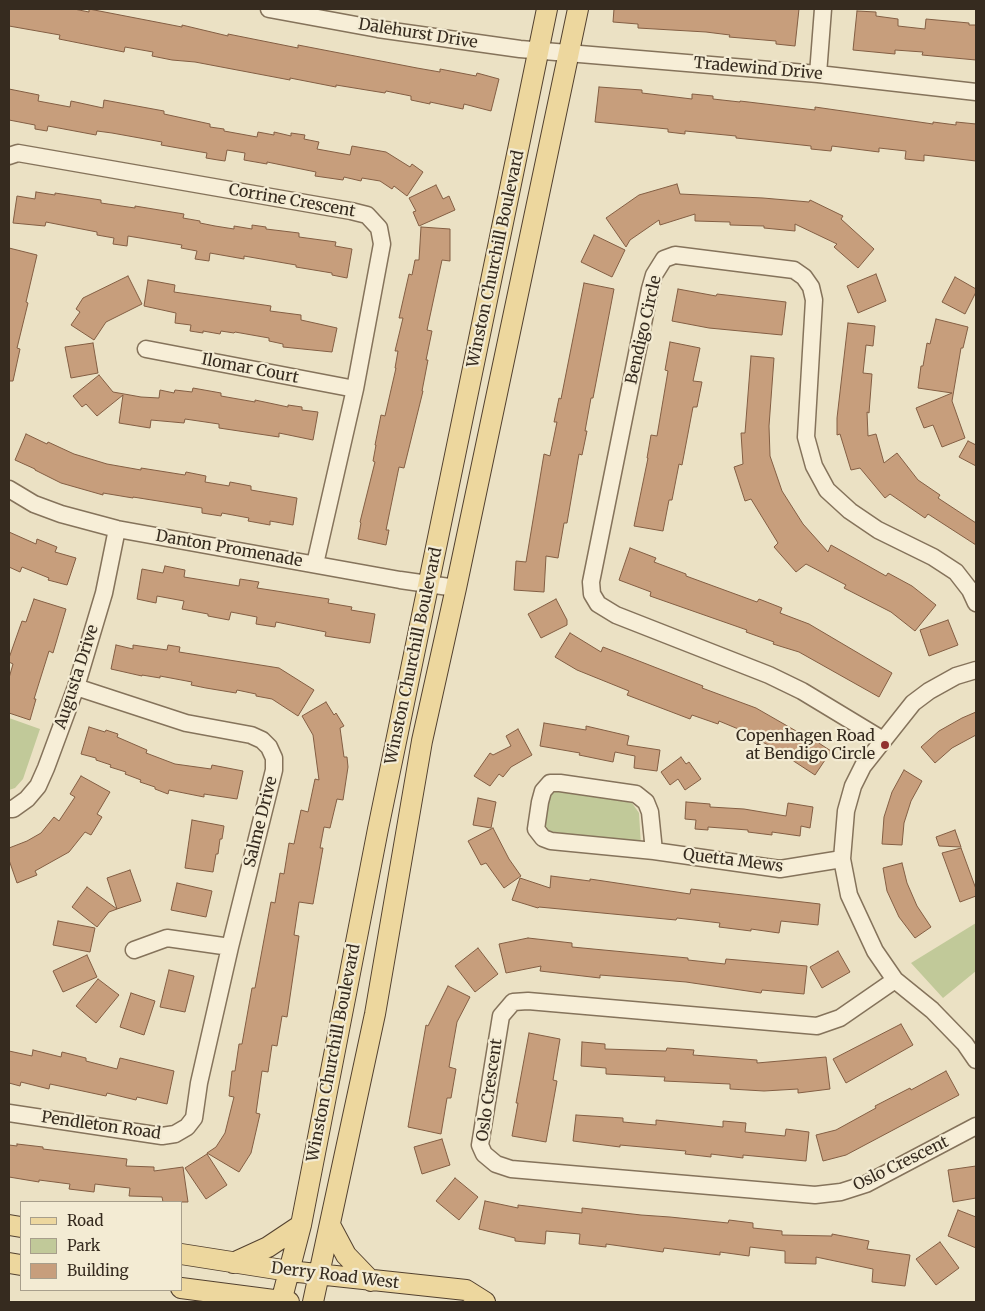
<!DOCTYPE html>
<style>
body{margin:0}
#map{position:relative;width:985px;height:1311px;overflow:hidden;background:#ebe1c4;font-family:Merriweather,serif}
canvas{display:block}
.frame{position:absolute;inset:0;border:10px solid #362b1f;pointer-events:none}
.legend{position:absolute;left:20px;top:1201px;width:162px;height:90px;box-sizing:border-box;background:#f3ebd3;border:1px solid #a79e8b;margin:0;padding:6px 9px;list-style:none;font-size:15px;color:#362b1f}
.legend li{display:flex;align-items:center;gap:10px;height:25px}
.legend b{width:25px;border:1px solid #a79e8b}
</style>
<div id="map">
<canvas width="985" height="1311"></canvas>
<div class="frame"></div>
<ul class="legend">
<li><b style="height:6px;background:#edd79e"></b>Road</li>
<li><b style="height:14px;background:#c1c999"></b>Park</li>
<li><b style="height:14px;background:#c79e7c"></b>Building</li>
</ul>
</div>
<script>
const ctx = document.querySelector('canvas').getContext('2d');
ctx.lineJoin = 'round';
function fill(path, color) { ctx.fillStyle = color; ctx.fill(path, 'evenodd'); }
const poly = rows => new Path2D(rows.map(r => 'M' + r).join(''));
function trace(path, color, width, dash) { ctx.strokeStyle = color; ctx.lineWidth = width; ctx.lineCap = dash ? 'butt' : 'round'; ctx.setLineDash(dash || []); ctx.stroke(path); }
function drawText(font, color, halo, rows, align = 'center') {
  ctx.font = font + ' Merriweather,serif'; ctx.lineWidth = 4.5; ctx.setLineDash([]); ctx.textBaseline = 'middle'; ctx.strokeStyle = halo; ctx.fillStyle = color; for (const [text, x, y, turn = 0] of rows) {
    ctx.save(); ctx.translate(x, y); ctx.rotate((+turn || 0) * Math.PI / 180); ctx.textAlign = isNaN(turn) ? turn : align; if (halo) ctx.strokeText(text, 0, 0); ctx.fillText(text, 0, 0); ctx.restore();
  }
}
const green = poly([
 [9,718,40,729,23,779,15,788,9,790],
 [559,788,632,803,639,813,641,846,548,831,543,819,549,793],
 [976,923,976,971,943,998,911,963]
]);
const building = poly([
 [9,9,74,9,89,12,89,9,182,27,182,25,228,36,228,34,298,48,298,45,417,68,440,72,440,69,476,76,477,73,499,79,491,111,464,104,463,109,430,102,430,104,411,100,411,96,386,91,385,93,336,85,336,87,290,78,290,80,195,62,172,60,152,56,153,52,125,47,124,52,59,39,60,35,9,26,9,9],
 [614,9,799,9,795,46,776,44,776,41,729,37,730,35,706,32,638,28,638,24,613,22,614,9],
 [857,11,876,12,876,16,898,19,898,26,925,29,926,19,969,23,969,25,976,25,976,60,922,55,923,52,895,50,895,54,853,50,857,11],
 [599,87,642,90,642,93,692,99,692,94,713,96,713,99,740,102,740,101,815,110,815,107,933,124,933,122,956,125,956,122,976,124,976,161,924,155,924,161,905,159,906,151,879,148,879,152,832,146,831,151,811,149,811,146,736,138,736,136,685,131,685,134,668,132,668,129,595,122,599,87],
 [9,89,39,95,38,101,70,107,71,101,103,108,104,100,164,111,164,114,210,124,210,127,224,129,224,131,257,137,258,132,274,135,274,132,291,136,291,133,305,135,304,139,319,142,317,149,350,155,352,146,386,152,410,167,412,164,423,172,407,196,394,186,392,189,380,181,362,178,361,181,344,177,343,180,315,176,316,172,267,162,267,164,244,160,245,153,227,150,225,161,218,160,206,158,207,153,161,145,162,142,112,133,97,131,96,135,48,126,47,131,35,129,35,125,9,120,9,89],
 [677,184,680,194,763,198,809,202,810,200,843,216,841,219,874,249,858,268,834,247,837,244,795,224,795,231,764,228,764,226,730,225,730,222,695,221,695,214,660,225,659,220,630,240,626,247,606,218,639,195,677,184],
 [436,185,443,199,449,196,455,210,419,226,413,212,416,211,409,198,436,185],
 [36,192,55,195,55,193,101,200,101,203,135,208,135,206,184,214,183,218,200,221,200,223,215,226,234,229,234,226,252,229,252,225,266,227,266,229,299,233,299,237,336,242,335,246,352,249,347,278,332,275,332,273,296,267,296,265,244,256,244,259,210,253,209,261,195,259,197,251,181,248,182,245,128,236,127,246,113,244,114,238,97,235,97,232,46,222,45,226,13,223,17,196,35,199,36,192],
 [421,227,450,229,450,261,442,260,427,330,432,331,426,360,428,360,422,391,423,391,404,468,399,467,386,530,389,530,386,545,358,539,361,523,360,522,375,462,373,461,376,445,375,445,381,415,385,416,396,368,395,368,398,351,395,351,403,318,399,318,409,274,412,275,415,260,419,260,421,227],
 [594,235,625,250,612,277,581,262,594,235],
 [9,248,37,255,26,302,28,303,17,348,20,349,13,381,9,381,9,248],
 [876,274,886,301,858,313,847,286,876,274],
 [128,276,142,304,106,322,94,340,71,325,80,312,76,309,83,298,128,276],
 [955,277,976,289,976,292,965,314,942,302,955,277],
 [148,280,175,285,174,292,271,306,270,311,301,315,301,320,337,328,332,352,283,347,283,344,269,341,269,338,235,332,234,333,221,331,220,334,203,331,203,333,190,331,191,325,175,323,176,313,144,306,148,280],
 [584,283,614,289,593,398,591,398,585,431,587,431,582,455,579,454,567,523,564,523,558,558,546,556,544,592,514,590,516,561,526,562,544,454,550,456,557,422,554,422,559,398,561,399,584,283],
 [678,289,716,296,717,294,786,302,782,335,709,328,672,321,678,289],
 [936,319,968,327,963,348,961,348,952,401,965,438,942,447,933,425,924,428,916,408,952,393,918,388,921,366,923,366,927,343,930,344,936,319],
 [848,323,875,326,873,346,866,345,863,373,872,374,869,413,867,412,868,436,876,434,884,463,897,453,918,480,940,495,938,498,976,523,976,545,928,514,925,518,890,494,885,498,860,468,851,470,840,434,837,435,837,418,848,323],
 [670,342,700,348,693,381,702,382,697,407,693,407,682,465,679,464,672,500,669,500,663,531,634,526,648,458,647,458,651,435,657,436,668,371,665,370,670,342],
 [93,343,98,373,71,378,65,347,93,343],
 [751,356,774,358,769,426,770,456,782,491,803,524,828,552,831,545,886,576,888,573,912,586,936,605,915,631,891,612,844,588,846,585,806,564,796,572,774,547,778,543,751,499,745,501,734,467,743,464,741,433,745,433,751,356],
 [99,375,113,392,141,397,159,398,160,390,174,393,175,390,192,392,193,388,221,393,221,396,255,402,255,400,288,407,288,405,302,407,302,410,318,412,313,440,279,433,279,437,219,428,219,424,185,419,184,423,151,420,150,428,119,423,123,395,97,416,86,404,82,407,73,396,99,375],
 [26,434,47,444,48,442,74,454,107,464,141,470,141,468,185,475,186,472,206,476,205,482,229,486,230,482,251,486,251,490,297,498,293,525,270,521,270,525,248,521,249,518,222,513,221,516,202,513,202,508,133,497,133,498,103,493,103,495,61,483,35,470,35,469,15,460,26,434],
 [968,441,976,445,976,466,959,457,968,441],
 [9,532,36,544,37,539,57,547,55,552,76,558,67,585,48,580,49,578,22,567,20,572,9,567,9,532],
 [630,548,656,558,654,562,686,574,686,576,757,602,759,599,782,608,780,613,809,624,892,673,879,697,799,652,773,644,774,642,746,632,747,630,650,596,651,592,619,580,630,548],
 [165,566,185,570,184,577,239,586,240,579,259,582,257,588,329,599,328,603,352,607,351,610,375,614,370,643,325,636,326,632,276,622,275,627,256,624,257,617,231,612,229,620,208,616,208,614,182,609,184,601,157,596,156,603,137,599,142,569,163,573,165,566],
 [34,599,66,609,53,653,49,651,34,699,36,699,30,720,9,713,9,678,13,664,9,662,9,658,22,621,26,622,34,599],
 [556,599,567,620,567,625,541,638,528,614,556,599],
 [948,620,958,645,929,656,920,630,948,620],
 [570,633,601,652,603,647,703,686,702,688,756,708,810,739,811,738,831,751,815,775,792,760,771,749,772,747,747,734,748,733,719,721,718,724,692,715,690,719,627,695,629,691,577,670,555,657,570,633],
 [116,645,133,649,133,645,167,650,168,645,180,647,179,652,279,668,314,690,298,716,272,699,256,696,256,694,237,690,236,693,206,688,191,685,192,682,160,676,160,678,142,675,142,676,111,669,116,645],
 [326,702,334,715,336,713,344,726,340,728,344,757,347,757,348,767,343,800,337,799,330,828,324,827,320,848,323,848,313,904,299,902,294,935,299,936,287,1017,282,1016,277,1046,272,1045,268,1072,262,1071,256,1113,260,1114,251,1153,239,1172,207,1153,216,1147,225,1133,234,1097,229,1096,232,1071,235,1071,239,1044,242,1044,252,988,255,988,271,902,275,903,280,873,284,874,289,843,294,844,301,810,308,812,315,779,319,780,313,735,302,716,326,702],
 [976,712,976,735,952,748,935,763,921,747,939,731,962,718,976,712],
 [544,723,586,730,586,726,629,736,627,745,660,750,657,771,634,768,635,756,615,752,613,762,579,755,580,753,540,746,544,723],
 [89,727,105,732,106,730,118,734,117,737,147,750,146,753,175,764,211,769,212,765,243,771,237,799,204,794,204,797,169,790,168,794,155,789,155,787,140,782,141,780,125,774,126,772,110,767,111,765,96,760,96,758,81,754,89,727],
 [518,729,532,755,511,767,503,777,499,774,490,786,474,776,490,753,493,755,511,746,506,736,518,729],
 [681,757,686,764,689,762,701,779,685,790,678,779,670,785,661,772,681,757],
 [904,770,922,781,911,801,904,823,902,845,882,844,884,817,892,792,904,770],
 [81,776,110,792,97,814,102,817,91,835,85,832,69,852,35,871,37,875,17,883,9,860,9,848,27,841,41,833,54,817,59,821,75,797,70,794,81,776],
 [478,798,496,802,491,828,473,825,478,798],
 [686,802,710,804,710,807,744,809,786,816,788,803,813,807,810,828,801,826,800,836,772,832,772,835,748,832,748,830,708,827,708,830,695,829,696,820,685,819,686,802],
 [192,820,224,826,222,839,220,839,218,854,216,854,213,872,185,868,192,820],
 [493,828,509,859,521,876,504,888,486,863,481,865,468,841,493,828],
 [955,830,961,847,939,846,936,837,955,830],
 [961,848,976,889,976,896,960,902,942,853,961,848],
 [902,863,907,883,917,906,931,927,915,938,899,917,887,891,883,868,902,863],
 [130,870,141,901,117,909,107,878,130,870],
 [551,876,590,881,590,879,690,894,691,889,820,904,818,925,781,921,779,933,751,929,751,931,719,927,720,923,677,918,676,920,539,907,538,908,512,900,520,878,550,888,551,876],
 [177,883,212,891,206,917,171,910,177,883],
 [87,887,117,909,109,912,97,927,72,907,87,887],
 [58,921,95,928,90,952,53,945,58,921],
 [528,938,572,943,572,947,688,958,688,960,725,964,726,959,807,966,804,994,762,990,761,993,686,982,600,975,600,978,540,971,541,966,506,973,499,944,528,938],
 [478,948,498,974,475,992,455,966,478,948],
 [838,951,850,972,822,988,810,967,838,951],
 [87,955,97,977,63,992,53,971,87,955],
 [169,970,194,976,185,1012,160,1007,169,970],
 [98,979,119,995,96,1023,76,1006,98,979],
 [448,986,470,997,457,1022,449,1067,456,1069,451,1098,447,1098,441,1134,408,1127,426,1025,428,1026,448,986],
 [131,993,155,1001,144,1035,120,1027,131,993],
 [901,1024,913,1045,846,1083,833,1059,901,1024],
 [529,1033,560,1039,553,1080,557,1081,546,1142,512,1136,518,1103,516,1103,529,1033],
 [582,1042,605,1044,605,1049,666,1051,667,1048,694,1050,693,1055,757,1060,757,1063,826,1057,830,1089,798,1093,798,1089,764,1091,730,1089,730,1084,664,1081,665,1077,606,1074,606,1068,581,1066,582,1042],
 [33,1050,61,1057,62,1052,86,1058,86,1061,117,1069,120,1058,174,1071,167,1104,137,1097,136,1100,107,1093,106,1096,50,1084,49,1089,21,1082,20,1086,9,1083,9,1051,32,1056,33,1050],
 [946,1071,959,1095,846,1155,823,1161,816,1135,836,1130,876,1108,875,1106,910,1088,911,1090,946,1071],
 [576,1115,623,1118,623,1122,656,1125,656,1120,723,1127,723,1121,746,1123,745,1132,785,1136,786,1129,809,1132,806,1161,743,1155,743,1158,711,1154,711,1157,685,1154,686,1151,620,1145,620,1147,573,1141,576,1115],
 [442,1139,450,1165,422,1174,414,1147,442,1139],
 [17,1144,43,1147,43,1149,127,1159,126,1166,154,1167,154,1171,183,1167,188,1202,163,1202,162,1197,129,1196,130,1188,111,1186,95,1184,94,1192,69,1189,70,1184,39,1180,39,1182,9,1177,9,1145,17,1146,17,1144],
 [207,1154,227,1185,206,1199,185,1168,207,1154],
 [976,1166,976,1198,953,1202,948,1170,976,1166],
 [455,1178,478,1197,459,1220,436,1201,455,1178],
 [485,1201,518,1208,518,1205,582,1213,582,1208,641,1215,670,1217,728,1223,729,1220,753,1223,753,1228,782,1231,782,1235,832,1236,832,1234,869,1241,867,1249,910,1255,905,1286,872,1282,873,1269,816,1257,816,1264,785,1263,785,1251,750,1247,749,1256,720,1252,720,1255,664,1248,663,1252,606,1244,606,1247,579,1244,580,1234,546,1231,545,1244,515,1241,515,1238,479,1229,485,1201],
 [958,1210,976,1217,976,1248,948,1236,958,1210],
 [940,1242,959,1268,936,1285,916,1259,940,1242]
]);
const minor = poly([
 [269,9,378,29,520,49,818,74,976,92],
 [818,74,823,9],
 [9,156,18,153,351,211,367,215,379,228,382,244,355,389,315,564],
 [146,349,355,389],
 [9,489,34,504,61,514,117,529,400,580,456,588],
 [976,670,956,676,929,691,913,703,863,766,853,786,846,811,842,859,849,895,875,951,895,980,932,1010,965,1044,976,1060],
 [883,740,802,691,769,675,616,615,598,604,592,594,591,582,650,289,654,275,664,259,675,255,794,270,804,277,811,287,814,300,806,437,814,466,827,490,850,511,878,530,933,557,956,572,970,590,976,603],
 [9,809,13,809,27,799,38,786,46,768,76,687,104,593,117,529],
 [654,851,650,812,646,802,636,794,560,783,550,783,543,791,540,802,536,829,543,838,551,841,654,851,780,869,842,859],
 [134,950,167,938,230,947],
 [895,980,840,1018,817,1026,528,1001,513,1002,501,1016,480,1145,484,1154,496,1164,511,1169,815,1195,841,1192,866,1184,976,1126],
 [9,1113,162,1136,175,1134,187,1127,194,1118,199,1083,230,947,274,770,274,758,269,747,262,740,251,735,186,723,76,687]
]);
const major = poly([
 [9,1225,21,1227],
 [330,1225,346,1255,371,1281],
 [181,1254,289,1271,466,1290,485,1302],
 [9,1263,21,1265],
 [233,1263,268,1247,301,1225],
 [181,1288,289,1302],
 [281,1302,301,1225,378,829,547,9],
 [313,1302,375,1014,422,741,456,588,578,9]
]);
const markers = [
 [885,745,5,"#91322f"]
];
const streetNames = [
 ["Dalehurst Drive",418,34,9],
 ["Tradewind Drive",758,69,5],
 ["Corrine Crescent",292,201,10],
 ["Winston Churchill Boulevard",496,259,-78],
 ["Bendigo Circle",644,330,-77],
 ["Ilomar Court",250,369,11],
 ["Danton Promenade",229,549,10],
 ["Winston Churchill Boulevard",414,656,-78],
 ["Augusta Drive",77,677,-72],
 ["Salme Drive",261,822,-76],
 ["Quetta Mews",733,861,7],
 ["Winston Churchill Boulevard",334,1053,-79],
 ["Oslo Crescent",490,1090,-82],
 ["Pendleton Road",101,1126,8],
 ["Oslo Crescent",901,1164,-26],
 ["Derry Road West",335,1276,7]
];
const poiNames = [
 ["Copenhagen Road",875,736],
 ["at Bendigo Circle",875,754]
];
fill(green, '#c1c999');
fill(building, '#c79e7c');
trace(building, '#835e43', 1);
trace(minor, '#85735b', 19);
trace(major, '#53412f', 22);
trace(minor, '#f7eed7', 16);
trace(major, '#edd79e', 20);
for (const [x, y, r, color] of markers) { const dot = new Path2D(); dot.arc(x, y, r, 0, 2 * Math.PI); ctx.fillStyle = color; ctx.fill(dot); trace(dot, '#f3ebd3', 2); }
drawText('16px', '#362b1f', '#f3ebd3', streetNames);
drawText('16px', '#362b1f', '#f3ebd3', poiNames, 'right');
</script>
